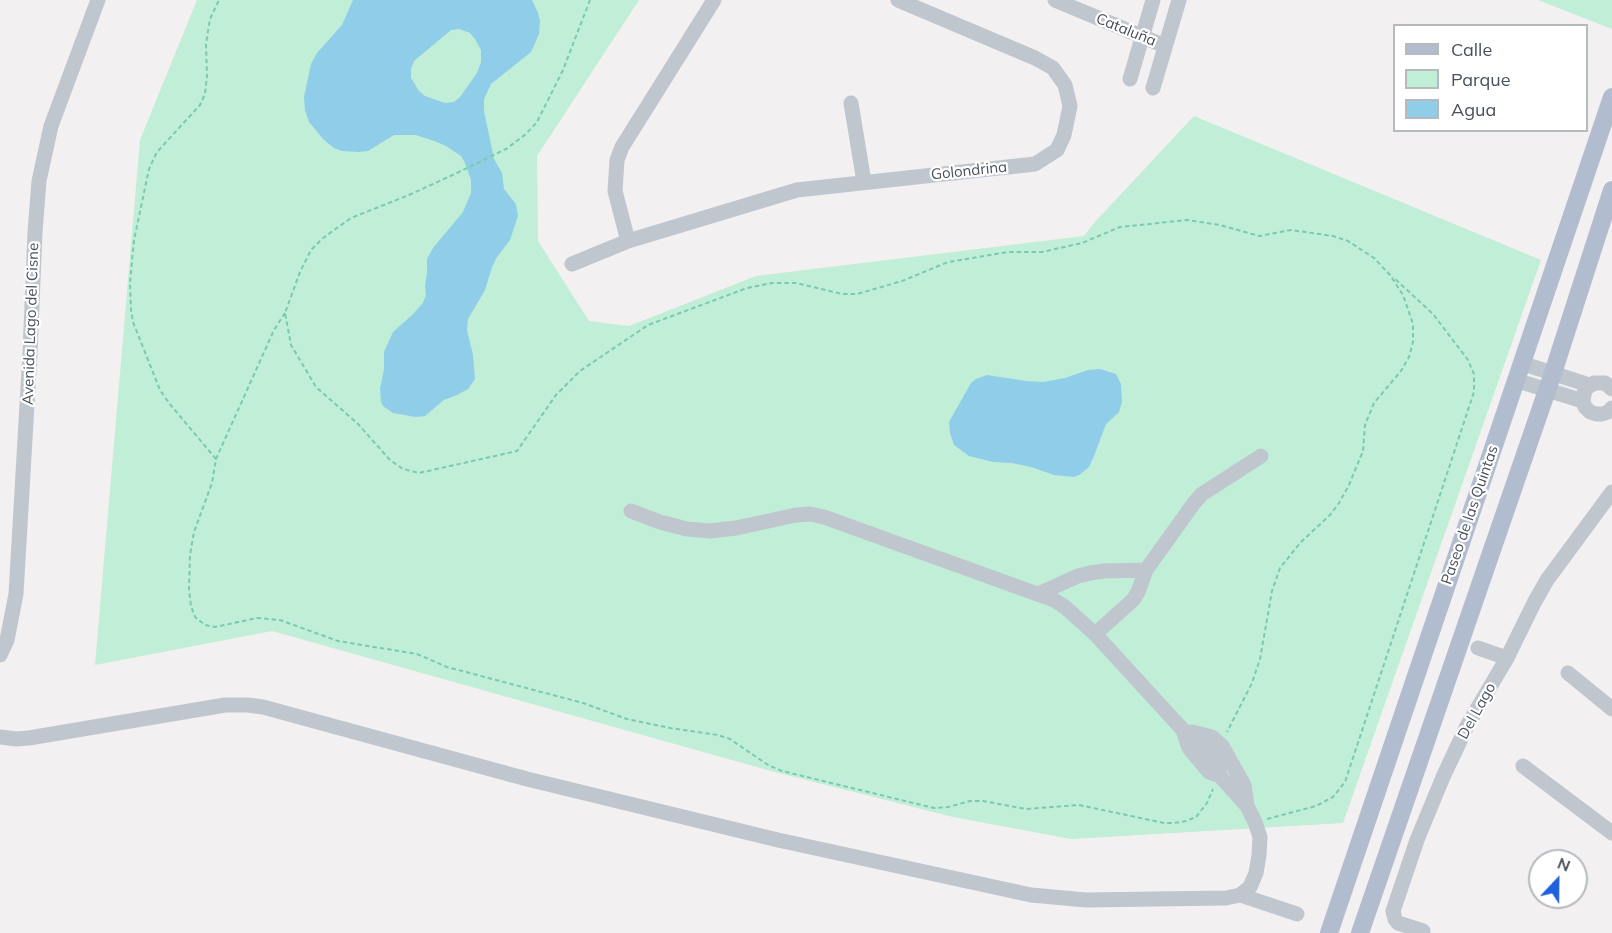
<!DOCTYPE html>
<meta charset="utf-8">
<style>
body{margin:0}
#map{position:relative;width:1612px;height:933px;overflow:hidden;background:#f2f0f0;font-family:Mulish,sans-serif}
canvas{display:block}
.legend{position:absolute;left:1393px;top:24px;width:195px;height:108px;box-sizing:border-box;background:#fff;border:2px solid #b6b9be;margin:0;padding:8px 10px;list-style:none;font-size:18px;color:#49515d}
.legend li{display:flex;align-items:center;gap:12px;height:30px}
.legend b{width:30px;border:2px solid #b6b9be}
.north{position:absolute;left:1528px;top:849px;width:60px;height:60px;box-sizing:border-box;background:#fff;border:2px solid #b6b9be;border-radius:50%;rotate:22deg;font-size:16px;font-weight:700;line-height:24px;text-align:center;color:#49515d}
.north::after{content:'';display:block;margin:auto;width:21px;height:27px;background:#2060dc;clip-path:polygon(50% 0,100% 100%,50% 72%,0 100%)}
</style>
<div id="map">
<canvas width="1612" height="933"></canvas>
<ul class="legend">
<li><b style="height:8px;background:#b1bdce"></b>Calle</li>
<li><b style="height:16px;background:#c1eed7"></b>Parque</li>
<li><b style="height:16px;background:#90cde9"></b>Agua</li>
</ul>
<div class="north">N</div>
</div>
<script>
const ctx = document.querySelector('canvas').getContext('2d');
ctx.lineJoin = 'round';
function fill(path, color) { ctx.fillStyle = color; ctx.fill(path, 'evenodd'); }
const poly = rows => new Path2D(rows.map(r => 'M' + r).join(''));
function trace(path, color, width, dash) { ctx.strokeStyle = color; ctx.lineWidth = width; ctx.lineCap = dash ? 'butt' : 'round'; ctx.setLineDash(dash || []); ctx.stroke(path); }
function drawText(font, color, halo, rows, align = 'center') {
  ctx.font = font + ' Mulish,sans-serif'; ctx.lineWidth = 4.5; ctx.setLineDash([]); ctx.textBaseline = 'middle'; ctx.strokeStyle = halo; ctx.fillStyle = color; for (const [text, x, y, turn = 0] of rows) {
    ctx.save(); ctx.translate(x, y); ctx.rotate((+turn || 0) * Math.PI / 180); ctx.textAlign = isNaN(turn) ? turn : align; if (halo) ctx.strokeText(text, 0, 0); ctx.fillText(text, 0, 0); ctx.restore();
  }
}
const green = poly([
 [197,0,639,0,537,156,538,241,589,321,629,326,756,276,1084,236,1094,223,1194,116,1541,260,1343,823,1071,839,953,817,771,771,272,631,95,665,140,140],
 [1538,0,1612,0,1612,29]
]);
const water = poly([
 [353,0,532,0,538,13,540,21,539,34,531,52,491,84,484,99,484,111,494,159,502,173,504,189,516,204,518,216,510,240,497,257,492,267,485,290,468,319,467,330,473,355,475,379,468,389,457,395,444,400,425,416,416,417,393,413,383,406,381,402,380,389,384,369,384,352,393,332,412,315,423,303,426,295,425,286,427,273,427,259,433,248,463,212,471,193,471,180,465,163,461,156,446,146,437,142,416,135,394,135,368,151,359,152,342,151,334,148,324,140,309,122,305,110,304,97,311,64,317,53,342,25],
 [459,29,470,33,475,39,481,50,481,62,477,73,460,97,454,102,445,103,425,96,419,91,411,78,411,69,414,61,451,30],
 [1100,369,1116,374,1121,384,1122,402,1119,412,1106,424,1094,456,1089,467,1079,475,1074,477,1054,475,1031,467,1012,463,993,462,969,456,954,445,950,433,949,422,971,383,976,379,987,375,1026,381,1043,382,1065,378,1088,370]
]);
const path = poly([
 [590,0,563,70,537,122,526,134,506,149,459,172,409,195,351,218,323,238,311,250,300,272,285,313,291,345,316,387,358,424,390,460,403,469,419,473,517,451,556,395,580,371,648,325,747,288,772,283,796,283,842,294,857,294,902,281,948,262,1008,252,1042,252,1082,243,1120,227,1187,220,1220,225,1259,236,1291,230,1333,236,1348,241,1374,258,1390,275,1403,295,1413,324,1413,342,1409,357,1401,371,1374,403,1365,425,1363,451,1349,485,1339,503,1330,515,1300,543,1280,568,1272,591,1260,659,1252,683,1227,732],
 [285,313,274,330,216,459,212,483,194,532,190,555,189,589,191,606,195,617,205,625,215,627,257,618,280,620,338,641,417,654,447,667,583,703,627,719,670,728,718,735,730,739,768,765,782,771,934,808,948,807,970,801,983,801,1026,809,1079,805,1164,823,1174,823,1186,821,1196,817,1207,803,1213,789],
 [216,459,169,403,160,390,133,322,131,310,130,283,134,240,149,169,157,152,200,105,205,94,207,76,206,44,210,19,219,0],
 [1267,819,1316,806,1333,797,1345,782,1474,392,1474,374,1468,360,1433,314,1393,277]
]);
const minor = poly([
 [1055,0,1165,46],
 [1130,79,1153,0],
 [1153,88,1179,0],
 [851,103,864,182],
 [628,241,615,191,617,160,622,147,714,0],
 [572,264,628,241,797,190,1035,164,1057,150,1064,135,1070,106,1065,85,1053,68,1035,58,898,0],
 [1521,363,1589,385],
 [1515,380,1583,401],
 [1612,389,1605,383,1594,383,1585,389,1583,401,1585,407,1590,412,1596,414,1602,414,1608,412,1612,408],
 [631,511,660,522,687,529,710,531,736,528,796,515,810,514,824,517,1054,600,1065,607,1095,634,1183,730,1198,739,1218,763,1220,776],
 [1038,594,1078,576,1090,573,1104,571,1146,570],
 [1095,634,1133,600,1138,592,1146,570,1194,503,1202,494,1261,456],
 [1478,648,1507,658],
 [0,655,7,640,16,594,30,353,35,232,39,181,51,126,98,0],
 [1568,673,1612,709],
 [1192,732,1212,737,1222,746,1244,785,1247,805],
 [0,737,16,739,29,738,225,705,248,705,263,707,527,779,778,840,1031,895,1086,900,1226,898,1240,895,1250,887,1256,873,1259,855,1260,837,1255,822,1247,806,1220,776,1209,772,1189,748,1183,730],
 [1523,766,1612,833],
 [1240,895,1297,914],
 [1423,931,1398,923,1395,919,1393,911,1417,840,1443,777,1467,726,1507,658,1534,603,1547,580,1612,492]
]);
const major = poly([
 [1329,933,1612,97],
 [1360,933,1553,373,1612,190]
]);
const streetNames = [
 ["Cataluña",1126,30,22],
 ["Golondrina",969,171,-6],
 ["Avenida Lago del Cisne",31,324,-88],
 ["Paseo de las Quintas",1470,515,-71],
 ["Del Lago",1477,711,-61]
];
fill(green, '#c1eed7');
fill(water, '#90cde9');
trace(path, '#7acbab', 2, [4.5, 3]);
trace(minor, '#bfc6ce', 15);
trace(major, '#b1bdce', 18);
drawText('15px', '#49515d', '#fff', streetNames);
</script>
